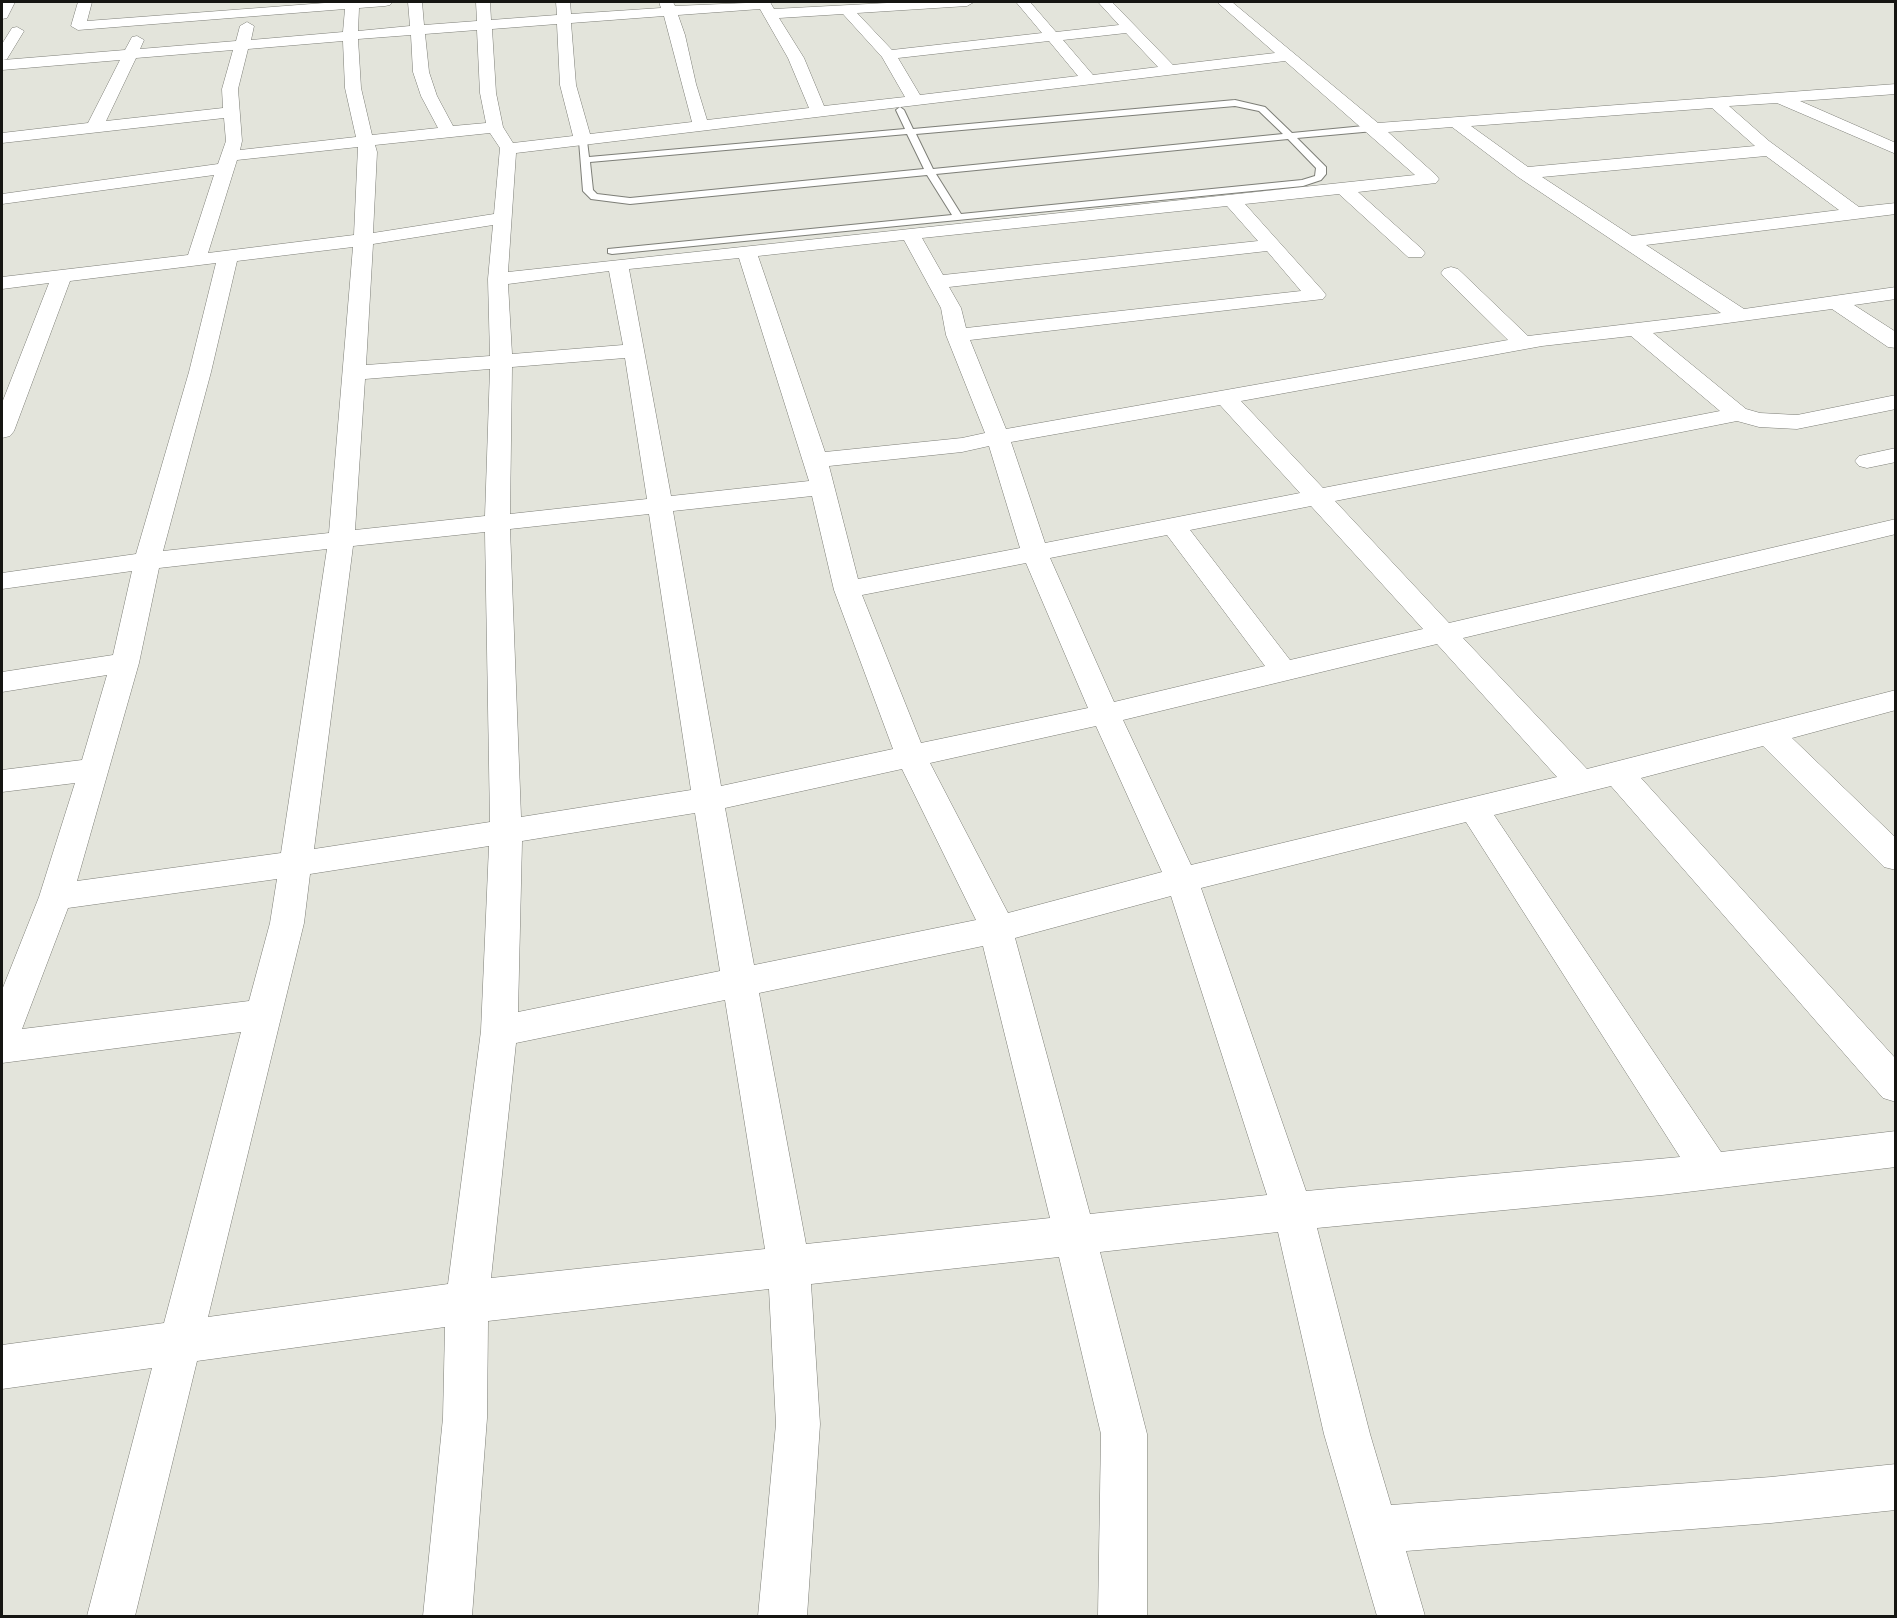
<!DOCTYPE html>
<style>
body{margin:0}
#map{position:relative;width:1897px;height:1618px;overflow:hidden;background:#e3e4db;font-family:"Work Sans",sans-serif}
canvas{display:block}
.frame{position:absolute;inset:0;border:3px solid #151512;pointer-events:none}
</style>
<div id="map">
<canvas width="1897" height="1618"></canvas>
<div class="frame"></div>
</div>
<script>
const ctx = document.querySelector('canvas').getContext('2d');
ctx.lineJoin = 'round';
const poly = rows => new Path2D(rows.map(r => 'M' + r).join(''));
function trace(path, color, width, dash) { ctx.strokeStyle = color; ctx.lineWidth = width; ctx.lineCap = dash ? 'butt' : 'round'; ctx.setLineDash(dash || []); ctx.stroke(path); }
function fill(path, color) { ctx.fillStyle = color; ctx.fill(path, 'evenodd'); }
const service = poly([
 [1235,100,1265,107,1292,133,1374,125,1378,128,1374,131,1297,138,1326,167,1326,174,1321,180,1303,186,612,254,608,253,608,249,952,215,927,175,630,204,591,199,583,191,579,141,583,138,587,141,589,157,905,129,896,110,900,107,904,110,913,129,1235,100],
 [1235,106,1259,111,1283,134,933,169,916,134,1235,106],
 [907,134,924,169,630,198,597,194,593,190,590,162,907,134],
 [1288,139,1316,168,1315,176,1302,180,961,214,936,174,1288,139]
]);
const minor = poly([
 [2,2,15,2,7,18,2,19,2,2],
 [78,2,92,2,87,21,338,2,392,2,390,5,385,6,359,8,358,31,410,26,408,2,422,2,424,25,477,21,476,2,490,2,491,20,557,15,556,2,570,2,571,14,661,8,659,2,673,2,675,6,770,2,774,9,906,2,974,2,967,6,857,13,892,50,1042,33,1016,2,1030,2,1056,32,1119,25,1098,2,1112,2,1173,65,1275,53,1217,2,1232,2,1378,123,1896,84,1896,94,1800,101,1896,143,1896,154,1777,103,1729,106,1769,141,1859,207,1896,203,1896,214,1646,245,1744,309,1896,287,1896,299,1854,305,1896,332,1896,348,1888,347,1832,309,1653,333,1746,409,1760,413,1797,415,1896,395,1896,409,1797,429,1759,427,1737,421,1335,501,1449,623,1896,519,1896,534,1463,638,1587,769,1896,690,1896,710,1792,738,1896,838,1896,870,1884,867,1763,746,1641,778,1896,1059,1896,1102,1883,1098,1611,786,1494,815,1721,1152,1896,1131,1896,1167,1662,1195,1317,1228,1370,1434,1391,1505,1771,1477,1896,1464,1896,1510,1771,1523,1406,1551,1425,1616,1377,1616,1324,1434,1278,1232,1100,1252,1147,1434,1147,1616,1098,1616,1101,1434,1059,1257,811,1284,820,1424,807,1616,758,1616,776,1424,769,1289,488,1321,487,1418,472,1616,423,1616,443,1418,445,1327,197,1361,135,1616,87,1616,152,1368,2,1389,2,1345,164,1323,241,1032,2,1063,2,990,39,897,75,783,2,792,2,770,82,760,107,675,2,692,2,672,113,655,132,571,2,589,2,573,136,554,189,372,216,263,70,281,14,431,10,436,2,438,2,403,49,283,2,289,2,277,188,255,214,175,2,204,2,194,218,164,226,141,224,118,2,143,2,133,88,123,120,60,2,70,2,44,12,28,17,27,24,31,7,59,3,60,125,50,132,37,137,36,144,40,140,49,236,41,240,26,247,22,254,26,251,40,343,32,345,9,78,30,71,26,78,2],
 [760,9,788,58,809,108,707,120,696,84,685,35,678,15,760,9],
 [843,14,882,57,905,97,824,106,804,58,779,18,843,14],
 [664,16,692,122,590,134,576,85,571,23,664,16],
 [557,24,560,85,573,136,513,143,503,127,496,93,492,29,557,24],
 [477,30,480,93,486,123,453,126,437,96,429,72,425,34,477,30],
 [1126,33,1158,67,1093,75,1063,40,1126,33],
 [411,35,413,72,421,96,438,128,372,135,361,88,358,39,411,35],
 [343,41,345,88,356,137,240,150,242,141,238,89,248,49,343,41],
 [1049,41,1078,76,920,95,898,58,1049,41],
 [233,50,222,89,223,108,106,121,136,58,233,50],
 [1285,61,1415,175,508,272,516,153,1285,61],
 [1712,108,1755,146,1528,167,1471,126,1712,108],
 [1452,127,1518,177,1721,313,1528,336,1458,269,1451,267,1444,269,1441,273,1444,277,1508,340,1006,429,970,340,1323,299,1326,295,1323,291,1245,204,1339,194,1408,257,1422,257,1425,253,1422,249,1358,192,1436,183,1439,179,1436,175,1388,132,1452,127],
 [490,133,500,148,494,214,373,233,377,152,375,145,490,133],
 [358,147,354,235,208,253,237,160,358,147],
 [1766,156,1839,210,1632,236,1542,177,1766,156],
 [1227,206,1258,241,943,275,922,238,1227,206],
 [493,225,488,279,490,356,366,365,373,244,493,225],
 [904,240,941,308,946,335,985,433,962,438,825,452,758,256,904,240],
 [353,247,329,533,163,551,211,372,237,261,353,247],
 [1267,251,1301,291,966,328,961,308,949,287,1267,251],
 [739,258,809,481,671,496,629,269,739,258],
 [609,271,623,345,512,354,508,284,609,271],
 [1631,336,1720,411,1323,488,1241,401,1542,346,1631,336],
 [625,358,647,499,510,514,512,367,625,358],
 [490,369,485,516,355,530,365,379,490,369],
 [1220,405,1300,493,1045,543,1011,442,1220,405],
 [989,446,1020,548,858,579,829,466,962,452,989,446],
 [812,496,834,590,893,749,721,786,673,511,812,496],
 [1311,506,1423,629,1290,660,1190,530,1311,506],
 [649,514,691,790,521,817,510,529,649,514],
 [485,532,490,822,314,849,353,546,485,532],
 [1167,535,1265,666,1114,702,1050,558,1167,535],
 [327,549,281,853,77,881,139,663,159,568,327,549],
 [1026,563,1088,708,921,743,862,595,1026,563],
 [1437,644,1557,777,1191,865,1123,720,1437,644],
 [1096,726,1162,872,1008,913,930,763,1096,726],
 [902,769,976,920,754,965,725,808,902,769],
 [695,813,720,971,518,1012,522,841,695,813],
 [1466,822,1680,1157,1306,1191,1201,888,1466,822],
 [489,846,481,1031,448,1284,208,1317,304,923,310,874,489,846],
 [277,879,270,923,249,1001,22,1029,68,908,277,879],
 [1171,896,1267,1195,1090,1214,1015,938,1171,896],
 [983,946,1050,1218,806,1244,759,993,983,946],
 [725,1000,765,1249,491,1278,516,1043,725,1000],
 [1896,448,1896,462,1867,468,1859,466,1855,461,1859,456,1896,448]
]);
trace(service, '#7d7e77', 2);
trace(minor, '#7d7e77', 1);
fill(service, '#fff');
fill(minor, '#fff');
</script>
